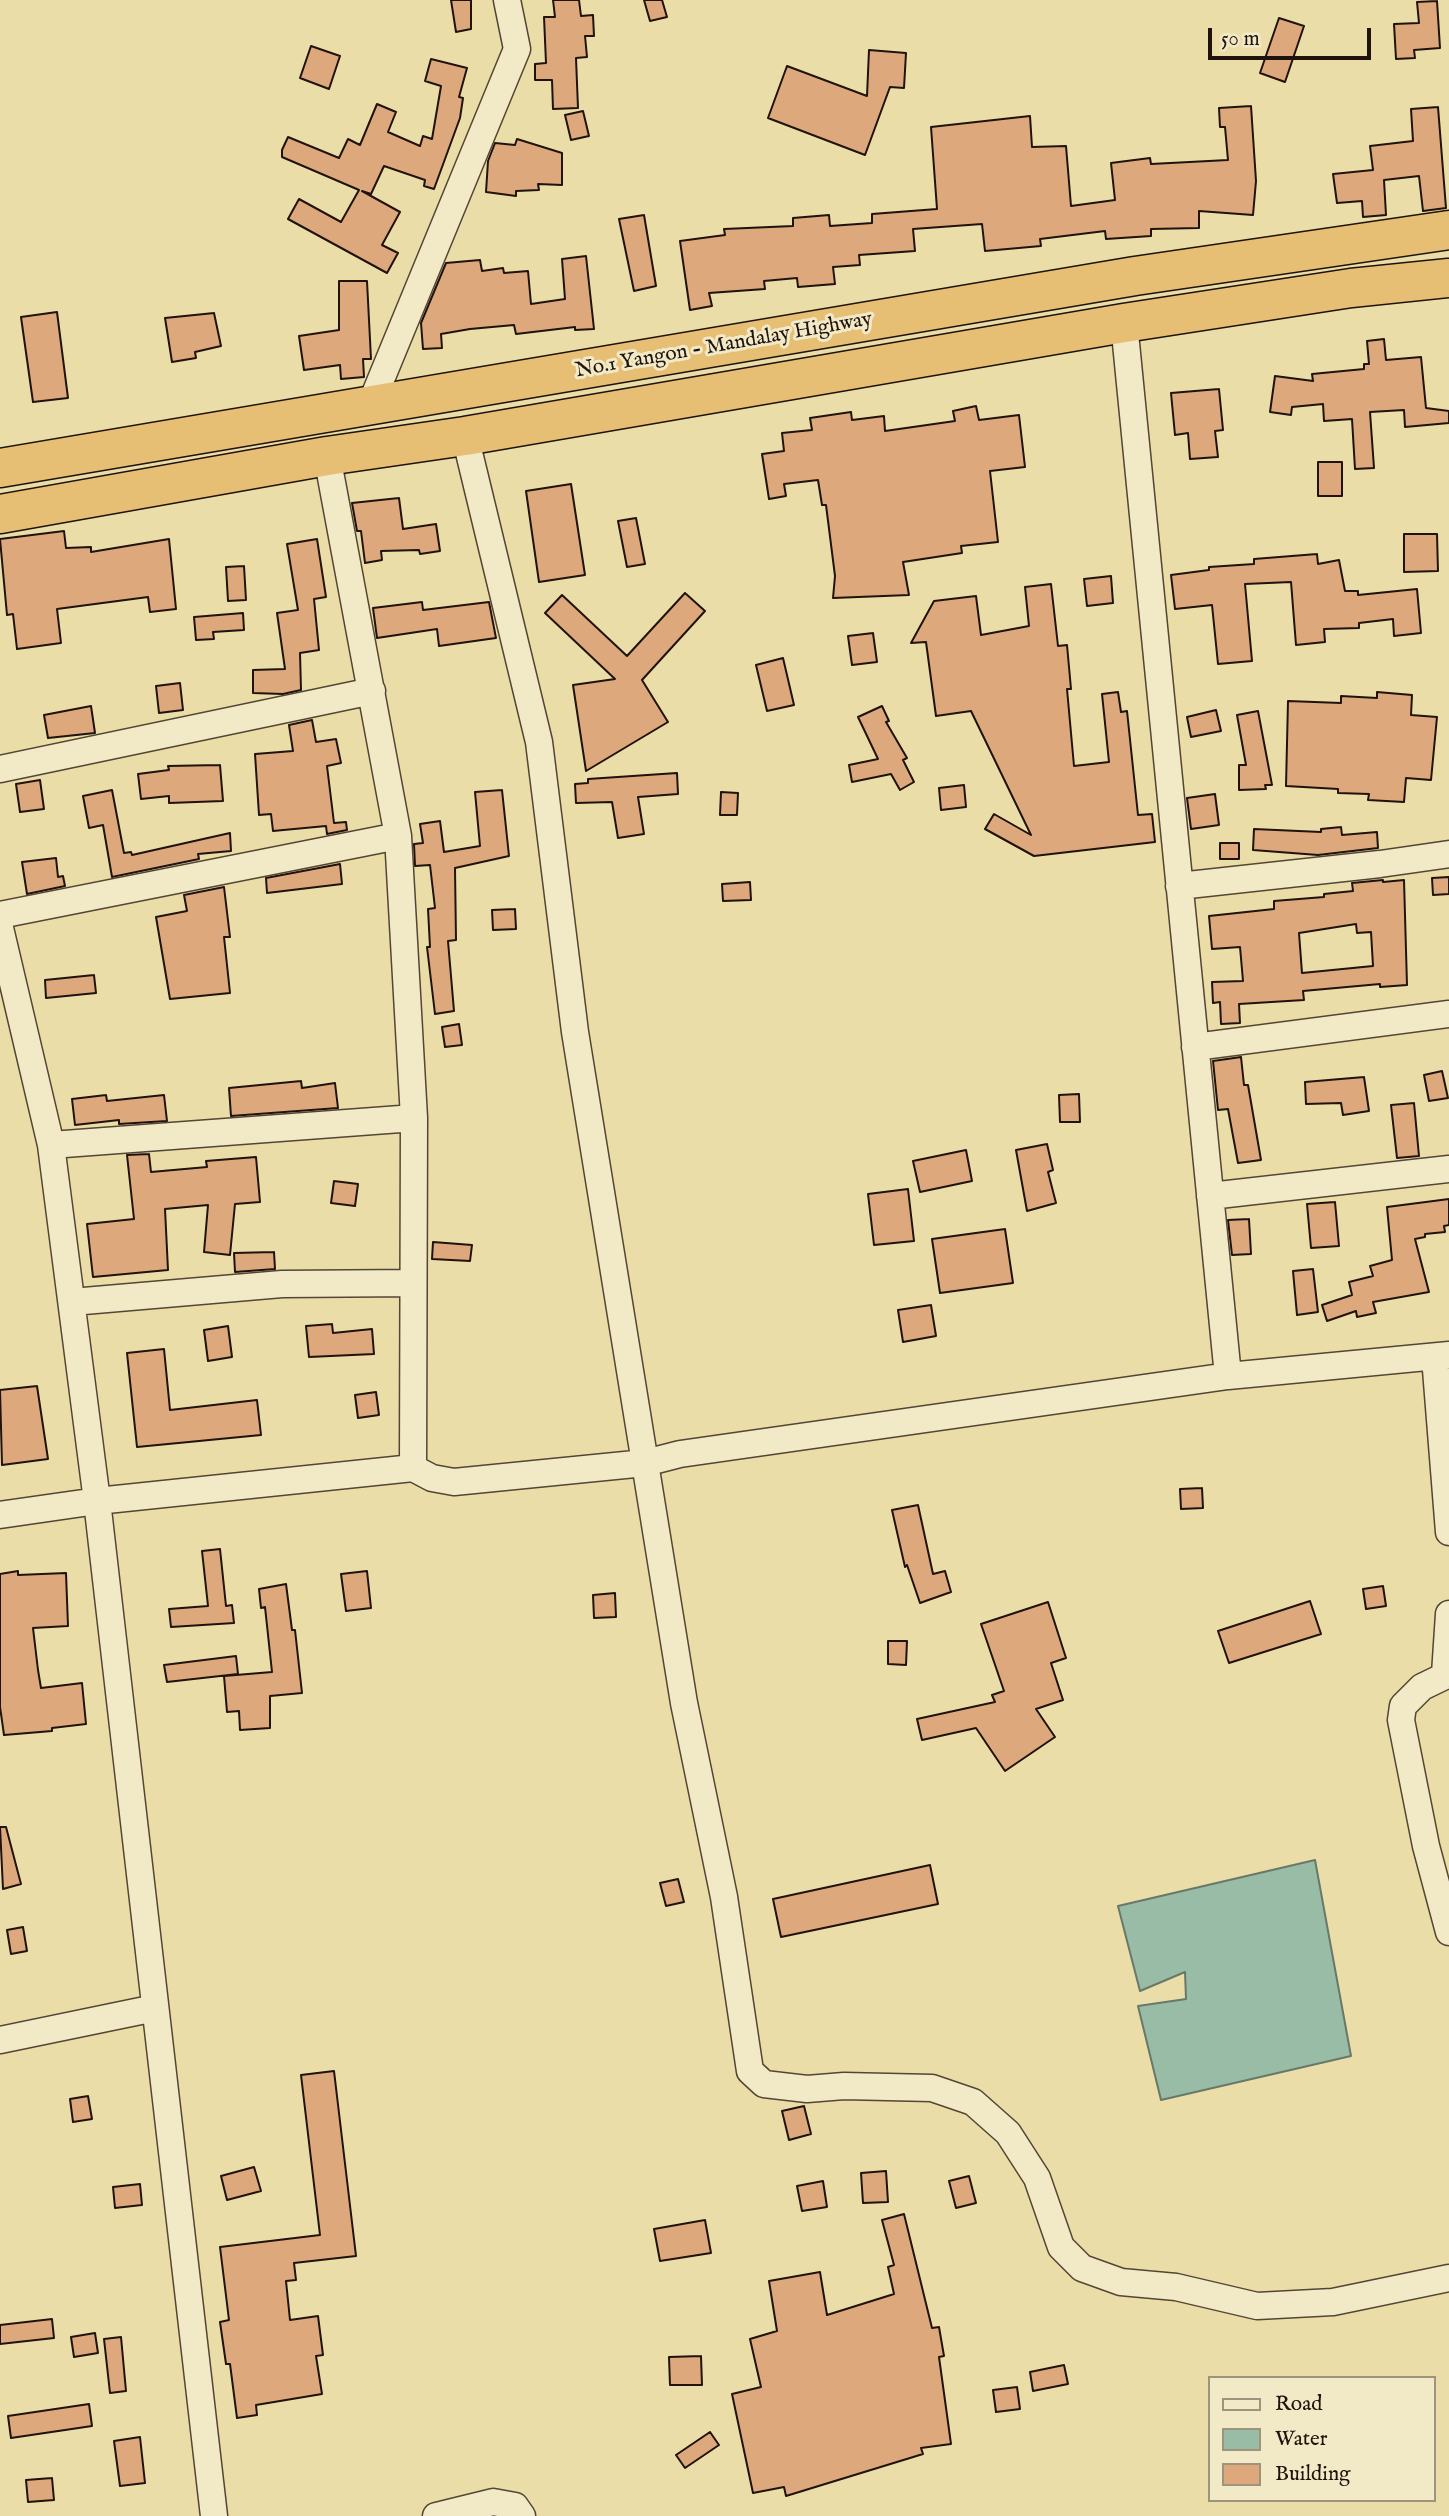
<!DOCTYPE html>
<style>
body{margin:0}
#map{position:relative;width:1449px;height:2516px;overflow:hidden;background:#ebdda8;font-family:"IM FELL English",serif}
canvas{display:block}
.legend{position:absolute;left:1208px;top:2376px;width:228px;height:126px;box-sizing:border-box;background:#f2e9c6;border:2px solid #9e937c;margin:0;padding:9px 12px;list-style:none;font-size:21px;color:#20130d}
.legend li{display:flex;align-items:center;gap:14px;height:35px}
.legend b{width:35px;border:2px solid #9e937c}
.scale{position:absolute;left:1208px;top:28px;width:163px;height:32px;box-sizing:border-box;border:4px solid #20130d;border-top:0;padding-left:9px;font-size:21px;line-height:24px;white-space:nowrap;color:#20130d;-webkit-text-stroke:5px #f2e9c6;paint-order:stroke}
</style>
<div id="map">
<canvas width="1449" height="2516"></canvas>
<ul class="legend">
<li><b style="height:9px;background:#f2e9c6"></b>Road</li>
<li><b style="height:19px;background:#98bca6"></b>Water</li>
<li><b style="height:19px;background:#dda87c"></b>Building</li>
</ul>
<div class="scale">50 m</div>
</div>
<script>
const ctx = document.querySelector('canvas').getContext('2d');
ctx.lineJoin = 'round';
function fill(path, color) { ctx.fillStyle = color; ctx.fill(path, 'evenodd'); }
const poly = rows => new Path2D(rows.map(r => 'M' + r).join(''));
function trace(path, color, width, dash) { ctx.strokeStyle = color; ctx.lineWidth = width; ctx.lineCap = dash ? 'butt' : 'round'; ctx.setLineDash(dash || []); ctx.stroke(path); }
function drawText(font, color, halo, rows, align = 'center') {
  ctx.font = font + ' "IM FELL English",serif'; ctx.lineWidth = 6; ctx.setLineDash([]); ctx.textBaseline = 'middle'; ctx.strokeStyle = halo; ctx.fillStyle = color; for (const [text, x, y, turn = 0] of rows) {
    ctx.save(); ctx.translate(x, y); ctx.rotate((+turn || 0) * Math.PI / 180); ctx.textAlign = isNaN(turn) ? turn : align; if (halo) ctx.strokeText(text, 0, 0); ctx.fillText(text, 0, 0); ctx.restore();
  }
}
const water = poly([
 [1315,1860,1351,2056,1161,2100,1138,2006,1186,1999,1185,1972,1140,1991,1118,1906,1315,1860]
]);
const building = poly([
 [451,0,471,0,471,29,456,32,451,0],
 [553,0,579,0,581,16,593,15,594,36,585,36,587,57,576,58,578,108,553,109,552,80,535,80,535,64,546,63,544,17,555,17,553,0],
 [644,0,662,0,667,17,650,21,644,0],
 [1437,1,1440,48,1414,50,1415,58,1396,59,1394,24,1419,23,1417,2,1437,1],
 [1279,18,1304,26,1285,82,1260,73,1279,18],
 [311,46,340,56,329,89,300,78,311,46],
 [869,50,906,53,904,88,890,87,865,155,768,118,787,66,867,96,869,50],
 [431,59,467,68,459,97,463,98,460,118,434,189,424,186,425,180,384,166,371,194,362,191,400,212,382,245,398,253,387,273,288,219,299,199,341,222,359,190,282,157,282,150,288,137,339,158,348,139,360,145,377,104,396,112,388,132,420,146,423,136,432,139,441,86,425,81,431,59],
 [1251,106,1256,181,1253,215,1199,211,1199,228,1151,229,1151,236,1106,239,1105,231,1040,239,1041,246,985,251,982,224,913,229,915,251,859,255,860,265,833,267,835,284,798,287,797,278,764,281,765,289,709,293,712,306,690,310,680,241,725,235,724,229,793,226,793,218,829,215,830,226,872,223,872,214,937,209,931,127,1030,116,1032,147,1066,146,1071,206,1115,200,1111,163,1150,158,1151,164,1228,160,1225,127,1220,127,1219,108,1251,106],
 [1438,107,1446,208,1423,211,1419,176,1384,180,1386,215,1363,217,1362,201,1337,203,1333,174,1373,170,1370,146,1413,141,1411,109,1438,107],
 [583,111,589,136,571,140,565,115,583,111],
 [517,139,562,153,562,185,538,184,539,190,516,191,516,196,486,192,488,161,495,143,515,145,517,139],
 [644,215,656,286,634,291,619,219,644,215],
 [586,256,594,329,575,330,575,327,516,334,514,325,470,329,441,334,442,348,423,349,421,323,446,263,480,260,482,271,503,268,504,273,528,271,531,304,565,299,562,259,586,256],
 [339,281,367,281,371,359,363,359,364,377,341,379,340,365,304,370,299,336,339,330,339,281],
 [57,312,68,398,33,402,21,317,57,312],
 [214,313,221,346,195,352,196,358,172,362,165,318,214,313],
 [1384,339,1386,360,1421,357,1426,408,1449,411,1449,423,1405,427,1404,410,1370,412,1374,468,1355,469,1352,419,1324,421,1323,404,1292,407,1291,415,1270,412,1275,376,1313,381,1312,374,1364,369,1364,364,1369,364,1367,341,1384,339],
 [1219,389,1223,430,1215,431,1218,457,1190,459,1188,433,1175,435,1171,393,1219,389],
 [976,406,979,420,1019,415,1025,467,990,471,998,542,961,546,962,553,903,562,909,595,833,598,835,576,826,505,822,505,818,480,784,484,786,496,769,499,762,454,784,451,782,433,812,430,810,418,851,412,852,420,884,416,885,431,955,421,953,411,976,406],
 [1318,462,1342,462,1342,496,1318,496,1318,462],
 [571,484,585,575,539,582,526,491,571,484],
 [399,498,403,529,436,524,440,551,420,554,419,550,381,551,382,560,365,563,361,531,357,531,352,503,399,498],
 [636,518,645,564,627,567,618,521,636,518],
 [64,531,66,548,91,547,91,552,169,539,176,609,150,612,148,597,57,609,61,643,17,649,13,614,7,615,0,539,64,531],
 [1404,534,1437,534,1438,571,1404,572,1404,534],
 [317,539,326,597,314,599,319,650,300,653,301,690,283,694,253,693,253,670,285,669,277,613,298,610,287,544,317,539],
 [1317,554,1318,564,1339,560,1345,591,1358,591,1358,595,1417,589,1421,633,1394,636,1393,619,1359,623,1359,628,1324,629,1325,642,1296,645,1291,582,1245,584,1252,661,1218,664,1212,605,1175,609,1171,575,1209,570,1209,567,1254,564,1254,559,1317,554],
 [244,566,246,600,228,601,226,567,244,566],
 [1111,576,1113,603,1087,606,1084,579,1111,576],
 [1051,584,1058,646,1067,645,1071,689,1067,689,1074,766,1109,762,1102,694,1118,692,1121,712,1127,711,1138,815,1152,814,1155,842,1034,856,985,829,994,814,1031,835,971,711,936,716,926,642,911,643,934,601,976,596,981,635,1029,626,1025,587,1051,584],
 [685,593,705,611,642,680,668,722,586,771,573,685,615,679,545,613,562,595,627,656,685,593],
 [422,602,423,610,489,602,496,638,439,646,437,629,377,638,373,608,422,602],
 [243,613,244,630,213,632,214,639,196,640,194,617,243,613],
 [873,633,877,662,852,665,848,636,873,633],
 [783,658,794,705,767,711,756,665,783,658],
 [180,683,183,710,159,713,156,686,180,683],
 [1377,692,1412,695,1411,715,1437,717,1431,780,1406,778,1404,802,1368,800,1369,794,1338,793,1338,789,1286,786,1288,701,1341,703,1341,696,1377,698,1377,692],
 [91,706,95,733,48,738,44,715,91,706],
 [882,706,889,721,886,722,907,758,903,760,914,782,900,790,891,774,852,782,849,765,878,759,858,717,882,706],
 [1216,710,1221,731,1191,737,1187,717,1216,710],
 [1258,711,1272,785,1265,785,1266,789,1239,790,1239,765,1246,765,1237,715,1258,711],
 [312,720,316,742,336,739,341,763,327,766,334,823,346,822,347,830,327,834,326,826,273,831,271,814,259,815,255,754,293,751,289,725,312,720],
 [220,765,223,801,169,803,169,796,141,799,138,774,169,770,168,766,220,765],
 [677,773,678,794,638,797,644,834,618,838,612,802,576,803,575,784,588,783,588,779,677,773],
 [40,780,44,809,20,812,16,784,40,780],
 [964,785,966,807,941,810,939,788,964,785],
 [112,790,124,853,131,852,132,855,230,833,231,851,198,854,199,859,112,877,103,825,89,828,83,796,112,790],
 [502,790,509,856,455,868,456,940,448,941,454,1011,435,1014,427,947,430,947,428,909,435,908,430,865,415,866,414,844,423,843,420,824,440,821,444,852,480,846,475,792,502,790],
 [721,792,738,793,737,815,720,815,721,792],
 [1215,794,1219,825,1191,829,1187,798,1215,794],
 [1341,827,1342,835,1377,832,1378,848,1318,855,1253,850,1254,829,1321,832,1321,829,1341,827],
 [1220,843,1239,843,1239,859,1220,859,1220,843],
 [56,858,58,877,63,876,65,886,27,894,22,862,56,858],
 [340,864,342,884,267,893,266,878,340,864],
 [1449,877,1449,894,1433,895,1432,878,1449,877],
 [1383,880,1383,882,1404,880,1407,985,1380,987,1380,984,1303,991,1304,1000,1239,1004,1240,1023,1221,1024,1220,1002,1213,1003,1212,982,1243,981,1240,947,1212,949,1209,916,1274,909,1274,901,1324,897,1324,894,1353,891,1352,883,1383,880],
 [1356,924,1357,933,1371,932,1373,966,1302,973,1299,933,1356,924],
 [750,882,751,900,723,901,722,884,750,882],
 [224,887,230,937,224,937,230,993,170,999,156,917,187,911,184,895,224,887],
 [515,909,516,929,493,930,492,910,515,909],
 [94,975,96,993,46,998,45,980,94,975],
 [459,1024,462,1045,445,1047,442,1027,459,1024],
 [1241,1057,1244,1085,1248,1085,1261,1160,1238,1163,1228,1109,1218,1110,1213,1061,1241,1057],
 [1442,1071,1448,1098,1429,1101,1424,1075,1442,1071],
 [1364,1077,1369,1111,1343,1115,1341,1103,1306,1104,1305,1082,1364,1077],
 [301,1081,302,1088,335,1083,338,1108,231,1116,229,1088,301,1081],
 [1079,1094,1080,1122,1060,1122,1059,1095,1079,1094],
 [106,1095,107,1101,164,1095,167,1121,119,1124,119,1120,75,1125,72,1099,106,1095],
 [1414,1103,1419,1156,1397,1158,1391,1105,1414,1103],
 [1047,1144,1053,1170,1048,1172,1056,1203,1027,1211,1016,1150,1047,1144],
 [966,1150,972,1181,920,1192,913,1161,966,1150],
 [149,1154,151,1172,207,1167,206,1161,256,1157,260,1202,235,1204,230,1255,204,1252,208,1205,165,1209,168,1270,93,1277,87,1224,134,1219,127,1155,149,1154],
 [334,1181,358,1184,355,1206,331,1203,334,1181],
 [908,1189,914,1241,874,1245,868,1194,908,1189],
 [1449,1199,1449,1225,1444,1226,1445,1232,1425,1234,1425,1237,1415,1239,1429,1292,1373,1302,1376,1313,1357,1317,1356,1311,1327,1321,1322,1305,1352,1295,1349,1282,1373,1276,1370,1266,1392,1260,1387,1207,1449,1199],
 [1335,1202,1339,1246,1311,1248,1307,1204,1335,1202],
 [1249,1219,1251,1254,1232,1255,1228,1220,1249,1219],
 [1005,1229,1013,1283,940,1293,932,1239,1005,1229],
 [433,1242,472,1245,470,1261,432,1259,433,1242],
 [274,1252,275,1269,235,1272,234,1253,274,1252],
 [1313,1269,1318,1312,1297,1315,1293,1271,1313,1269],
 [931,1305,936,1336,903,1342,898,1310,931,1305],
 [332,1324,333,1333,372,1329,374,1354,309,1357,306,1326,332,1324],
 [228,1326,232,1357,208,1361,204,1330,228,1326],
 [164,1349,170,1410,257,1400,261,1435,137,1447,127,1353,164,1349],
 [37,1386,48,1459,2,1465,0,1390,37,1386],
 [376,1392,379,1415,358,1418,355,1395,376,1392],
 [1202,1488,1203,1508,1181,1509,1180,1489,1202,1488],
 [918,1505,933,1574,945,1571,951,1592,920,1603,907,1565,905,1567,892,1510,918,1505],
 [220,1549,226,1606,232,1605,234,1623,171,1627,169,1609,208,1606,202,1551,220,1549],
 [18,1571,18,1575,66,1573,68,1626,33,1628,38,1670,41,1688,82,1683,86,1724,52,1728,52,1731,4,1735,0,1707,0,1574,18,1571],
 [367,1571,371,1608,346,1611,341,1574,367,1571],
 [286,1584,292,1630,295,1630,302,1693,270,1696,270,1728,240,1730,239,1711,227,1712,224,1676,272,1672,265,1607,261,1608,259,1589,286,1584],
 [1383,1586,1386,1606,1366,1609,1363,1589,1383,1586],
 [615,1593,616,1617,594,1618,593,1595,615,1593],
 [1310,1601,1321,1634,1229,1663,1218,1631,1310,1601],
 [1048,1602,1066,1658,1051,1663,1063,1700,1036,1709,1055,1737,1005,1771,976,1728,922,1740,917,1719,995,1702,992,1695,1004,1691,981,1624,1048,1602],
 [888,1641,907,1641,906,1665,888,1664,888,1641],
 [236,1656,238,1674,167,1682,164,1665,236,1656],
 [0,1827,6,1827,21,1884,3,1889,0,1827],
 [930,1865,938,1904,781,1937,773,1899,930,1865],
 [678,1879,684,1902,666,1906,660,1883,678,1879],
 [23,1927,27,1951,11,1954,7,1930,23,1927],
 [334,2071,356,2256,294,2263,296,2280,286,2281,290,2320,318,2316,323,2355,316,2356,322,2394,256,2405,257,2415,237,2418,230,2364,226,2364,220,2322,229,2320,220,2247,320,2235,301,2075,334,2071],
 [88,2096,92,2119,73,2122,70,2099,88,2096],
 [804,2106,811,2134,789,2140,782,2111,804,2106],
 [254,2167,261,2191,227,2200,221,2176,254,2167],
 [886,2171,888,2202,863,2203,861,2173,886,2171],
 [969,2176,976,2203,956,2208,949,2181,969,2176],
 [823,2181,827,2207,802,2211,797,2186,823,2181],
 [140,2184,142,2205,115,2208,113,2187,140,2184],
 [904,2214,932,2328,939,2327,944,2356,939,2357,951,2444,921,2448,923,2454,786,2496,784,2487,753,2493,732,2394,761,2387,750,2339,777,2331,769,2281,820,2272,827,2315,894,2294,888,2267,894,2265,882,2220,904,2214],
 [705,2220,711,2253,660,2261,654,2229,705,2220],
 [52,2319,54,2338,0,2344,0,2325,52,2319],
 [95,2333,98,2353,74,2357,71,2337,95,2333],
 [121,2337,126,2391,110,2393,104,2339,121,2337],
 [701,2356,702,2385,670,2385,669,2357,701,2356],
 [1064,2365,1068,2384,1033,2391,1030,2372,1064,2365],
 [1017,2387,1020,2409,996,2412,993,2390,1017,2387],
 [89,2404,92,2426,11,2438,8,2416,89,2404],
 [710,2432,719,2445,685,2468,676,2455,710,2432],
 [140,2437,145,2483,120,2486,114,2441,140,2437],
 [52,2478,54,2500,28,2502,26,2480,52,2478]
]);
const minor = poly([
 [1124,323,1228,1376],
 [370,406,517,49,507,0],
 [465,436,539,742,575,1032,684,1703,724,1897,750,2071,764,2084,807,2089,844,2086,932,2088,973,2102,1008,2133,1037,2178,1061,2247,1082,2268,1121,2282,1176,2287,1257,2306,1333,2302,1449,2278],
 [327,456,398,836,414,1118,413,1468],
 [0,769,372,691],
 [1179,886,1380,864,1449,854],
 [0,915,398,836],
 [0,928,51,1145,97,1501,214,2516],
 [1195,1047,1449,1014],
 [51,1145,414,1118],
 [1210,1196,1449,1169],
 [72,1302,282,1284,413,1283],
 [1435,1357,1449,1532],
 [0,1515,97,1501,413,1468,432,1478,454,1482,645,1463,680,1454,1228,1376,1449,1355],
 [1445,1674,1449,1614],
 [1449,1674,1422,1687,1403,1706,1401,1720,1426,1846,1449,1932],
 [0,2040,155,2008],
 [436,2516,493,2502,515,2506,522,2516]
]);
const highway = poly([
 [0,468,1135,276,1449,230],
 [0,514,327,456,465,436,1124,323,1351,288,1449,278]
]);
const streetNames = [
 ["No.1 Yangon - Mandalay Highway",724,346,-10]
];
fill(water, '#98bca6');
trace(water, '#687869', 2);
fill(building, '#dda87c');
trace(building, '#20130d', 2);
trace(minor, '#534634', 29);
trace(highway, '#20130d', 41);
trace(minor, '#f2e9c6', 26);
trace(highway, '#e6be74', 38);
drawText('21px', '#20130d', '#f2e9c6', streetNames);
</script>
